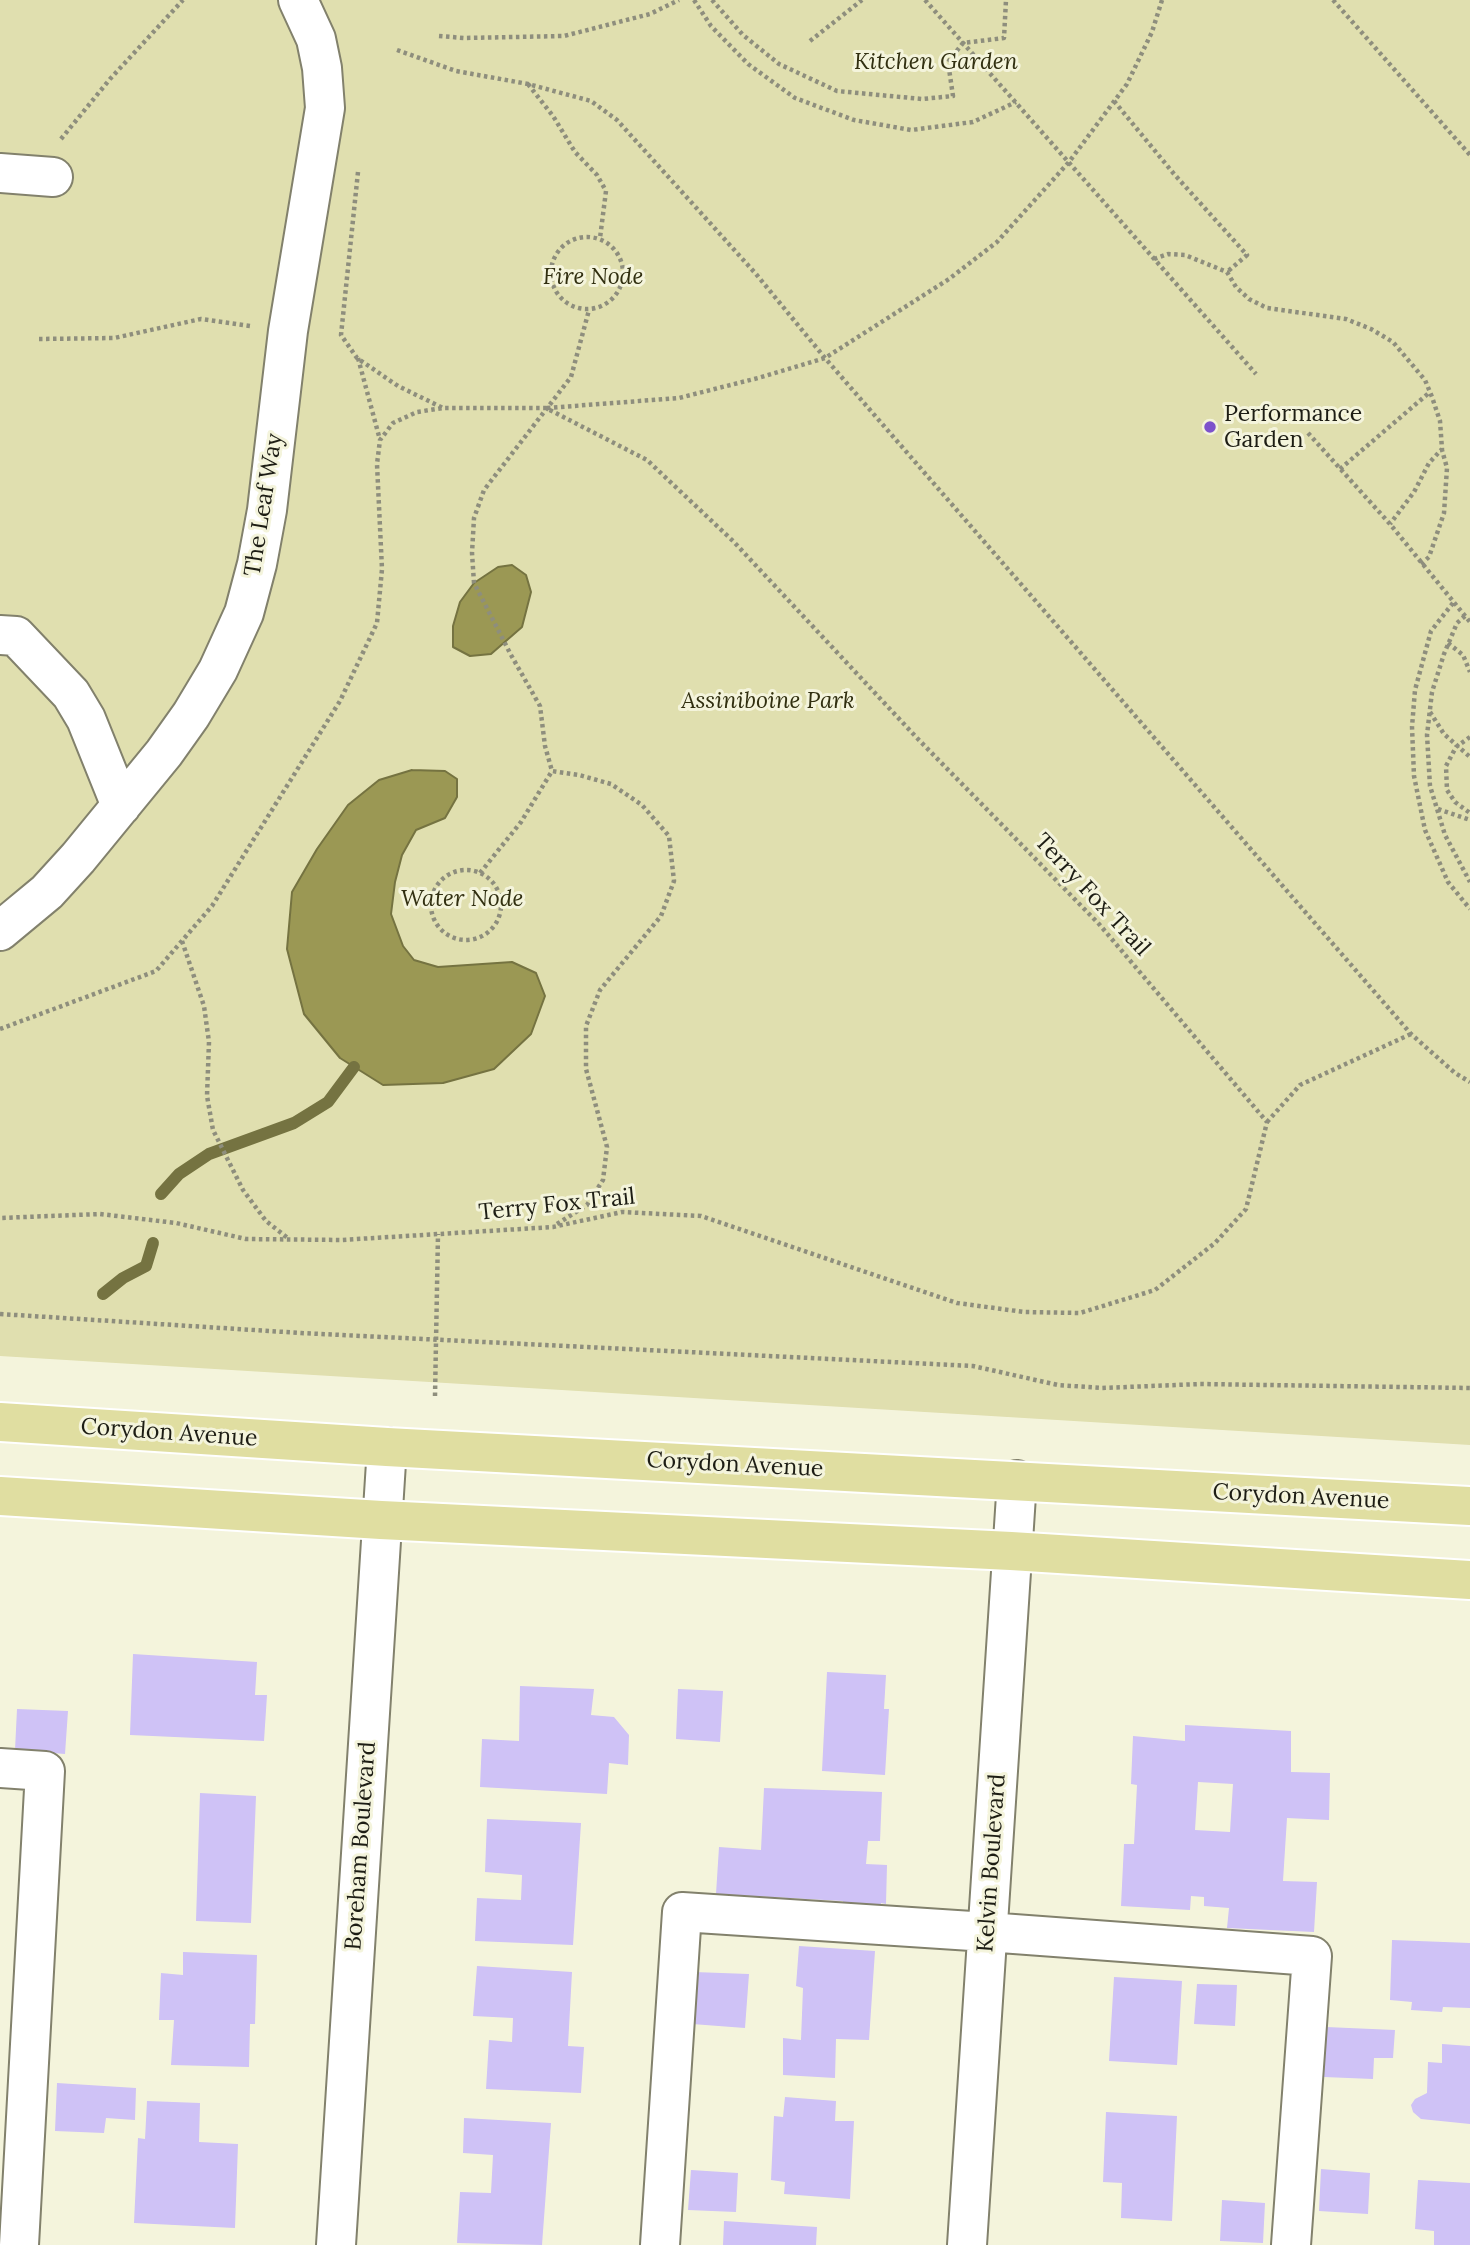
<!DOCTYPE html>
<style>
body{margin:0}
canvas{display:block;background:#f4f4dc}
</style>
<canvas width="1470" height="2245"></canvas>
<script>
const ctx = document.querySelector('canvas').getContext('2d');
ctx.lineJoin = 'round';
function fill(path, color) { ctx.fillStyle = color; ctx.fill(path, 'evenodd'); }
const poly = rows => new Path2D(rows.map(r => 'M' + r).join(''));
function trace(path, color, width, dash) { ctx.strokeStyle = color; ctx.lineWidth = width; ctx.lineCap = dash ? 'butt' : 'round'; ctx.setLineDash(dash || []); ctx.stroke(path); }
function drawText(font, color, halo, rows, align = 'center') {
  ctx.font = font + ' Lora,serif'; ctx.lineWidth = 6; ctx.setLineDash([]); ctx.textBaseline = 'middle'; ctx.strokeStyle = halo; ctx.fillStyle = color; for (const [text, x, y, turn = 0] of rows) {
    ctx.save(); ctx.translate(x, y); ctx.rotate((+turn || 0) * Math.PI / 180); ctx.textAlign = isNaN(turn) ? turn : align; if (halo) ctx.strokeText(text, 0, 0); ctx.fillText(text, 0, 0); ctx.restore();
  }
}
const green = poly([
 [0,0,1470,0,1470,1445,0,1356]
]);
const water = poly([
 [512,565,526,575,531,592,522,627,491,654,470,656,453,647,453,626,460,602,474,583,498,567,512,565],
 [412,770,445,771,457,779,457,797,445,818,416,830,402,855,395,882,391,914,403,946,414,960,438,967,512,962,536,973,545,996,531,1034,494,1069,443,1083,383,1085,340,1058,304,1014,287,949,292,892,317,849,348,805,379,780,412,770]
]);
const stream = poly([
 [161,1194,179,1174,209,1154,294,1123,328,1102,354,1067],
 [103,1294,123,1278,146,1266,153,1243]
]);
const building = poly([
 [133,1654,257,1662,255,1695,267,1695,264,1741,130,1735],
 [827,1672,886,1675,884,1709,889,1709,885,1775,822,1771],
 [520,1686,594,1689,591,1715,614,1717,629,1735,628,1765,609,1763,607,1794,480,1787,482,1739,519,1741],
 [678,1689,723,1691,720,1742,676,1739],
 [17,1709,68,1711,65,1754,15,1750],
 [1185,1725,1291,1731,1291,1772,1330,1773,1329,1820,1287,1818,1283,1881,1317,1882,1314,1932,1227,1928,1229,1908,1204,1906,1204,1897,1191,1896,1190,1910,1121,1906,1124,1844,1134,1844,1137,1785,1131,1784,1133,1736,1185,1741],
 [1198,1782,1233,1784,1230,1832,1195,1830],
 [764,1788,882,1792,880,1841,868,1841,866,1864,887,1865,886,1904,881,1903,881,1908,843,1906,843,1901,716,1894,719,1847,761,1850],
 [200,1793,256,1796,251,1923,196,1921],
 [487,1819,581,1823,573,1945,475,1941,477,1898,521,1900,522,1875,485,1872],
 [1392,1940,1470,1943,1470,2008,1443,2007,1442,2012,1411,2010,1412,2002,1390,2000],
 [799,1946,875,1951,869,2040,836,2039,835,2078,783,2075,783,2038,801,2040,803,1988,796,1986],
 [183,1952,257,1955,255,2024,250,2024,249,2067,171,2065,174,2020,159,2020,161,1973,183,1975],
 [477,1966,572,1972,568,2046,584,2047,581,2093,486,2089,489,2040,512,2042,513,2018,473,2016],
 [694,1972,749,1974,745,2028,692,2024],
 [1114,1977,1182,1981,1177,2065,1109,2061],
 [1197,1984,1237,1985,1235,2026,1194,2024],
 [1326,2027,1395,2030,1393,2058,1374,2058,1373,2079,1324,2077],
 [1442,2044,1470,2046,1470,2124,1421,2119,1413,2112,1411,2105,1415,2099,1427,2093,1428,2062,1442,2063],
 [57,2083,136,2088,135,2120,106,2118,104,2133,55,2131],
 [785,2097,836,2101,835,2121,854,2121,850,2199,784,2194,785,2182,771,2180,774,2116,783,2117],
 [147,2101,200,2103,199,2142,238,2144,235,2228,134,2223,138,2138,145,2139],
 [1106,2112,1177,2116,1172,2221,1121,2218,1122,2183,1103,2182],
 [464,2118,551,2123,542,2245,457,2243,460,2192,491,2193,493,2155,463,2153],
 [1321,2169,1370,2173,1368,2214,1319,2211],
 [691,2170,738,2173,736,2212,688,2210],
 [1418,2180,1470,2183,1470,2245,1434,2245,1434,2231,1415,2229],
 [1222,2200,1265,2203,1263,2243,1220,2241],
 [724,2221,817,2227,816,2245,723,2245]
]);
const path = poly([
 [694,0,711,26,748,64,795,98,854,120,911,130,973,122,1016,102],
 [712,0,743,35,779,64,837,91,922,99,953,96,948,62,963,43,1004,38,1006,0],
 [925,0,1256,374],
 [1333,0,1470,155],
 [439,36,464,38,564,36,650,14,679,0],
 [810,41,862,0],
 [397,50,456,71,528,84,591,101,617,120,756,274,825,358,1411,1034,1455,1073,1470,1082],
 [528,84,553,116,575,152,597,175,606,191,600,238],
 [1114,101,1174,174,1247,255,1227,272],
 [61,139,110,79,183,0],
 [358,172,341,335,357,358,398,386,443,408],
 '551 273a36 36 0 1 1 72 0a36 36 0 1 1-72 0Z',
 [1154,259,1168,254,1185,255,1227,272,1236,287,1249,299,1267,308,1346,319,1371,329,1393,342,1425,380,1432,397,1440,421,1442,449,1429,463,1414,492,1390,524],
 [39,339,114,338,201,319,250,326],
 [358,358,380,440],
 [547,408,679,398,758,378,825,358,949,279,997,242,1069,162,1127,84,1152,32,1162,0],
 [1308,433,1390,524,1470,622],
 [1340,469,1430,392],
 [1421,564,1429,557,1444,513,1447,468,1442,450],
 [1453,603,1431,631,1415,690,1412,727,1414,776,1425,830,1448,882,1470,909],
 [1465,616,1457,623,1444,654,1432,692,1427,735,1430,786,1445,835,1470,882],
 [1448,643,1463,655,1470,672],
 [1430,712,1444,734,1470,757],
 [1470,737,1456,747,1446,766,1447,790,1455,802,1470,813],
 [1438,809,1470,820],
 '431 905a35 35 0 1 1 70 0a35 35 0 1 1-70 0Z',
 [480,873,521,822,552,771],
 [182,941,204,1006,209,1042,207,1096,213,1130,243,1190,266,1221,289,1239],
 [0,1029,156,971,212,906,340,701,377,623,382,569,377,464,380,440,393,423,417,412,443,408,546,408,647,460,733,541,917,738,1099,924,1267,1122,1246,1209,1215,1243,1155,1290,1080,1313,1024,1312,957,1303,701,1216,622,1212,553,1227,341,1240,246,1239,176,1223,100,1214,0,1218],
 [1267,1122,1300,1085,1411,1034],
 [557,1224,587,1205,603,1180,607,1147,586,1069,586,1026,600,990,661,916,674,881,669,836,642,805,611,784,579,775,552,771,545,746,540,706,511,655,474,583,472,553,474,518,484,490,571,377,589,310],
 [0,1314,301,1333,973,1366,1058,1385,1102,1388,1200,1384,1470,1388],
 [435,1396,438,1234]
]);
const minor = poly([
 [0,173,53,177],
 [0,635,16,636,71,694,86,719,121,806],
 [0,931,47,892,78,858,164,753,191,715,218,670,244,613,257,564,267,510,288,331,325,108,322,68,316,39,298,0],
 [0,1768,45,1771,19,2245],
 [336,2245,387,1447],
 [660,2245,682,1912,987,1932,1312,1956,1291,2245],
 [967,2245,1017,1480]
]);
const major = poly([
 [0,1422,387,1447,1470,1506],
 [0,1496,381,1520,1011,1551,1470,1580]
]);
const markers = [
 [1210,427,7,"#7d52cb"]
];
const parkNames = [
 ["Kitchen Garden",936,62],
 ["Fire Node",593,277],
 ["Assiniboine Park",768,701],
 ["Water Node",462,899]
];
const poiNames = [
 ["Performance",1224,414],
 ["Garden",1224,440]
];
const streetNames = [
 ["The Leaf Way",264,505,-81],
 ["Terry Fox Trail",1092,895,47],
 ["Terry Fox Trail",557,1205,-6],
 ["Corydon Avenue",169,1433,4],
 ["Corydon Avenue",735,1465,3],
 ["Corydon Avenue",1301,1497,3],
 ["Boreham Boulevard",361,1846,-86],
 ["Kelvin Boulevard",992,1863,-86]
];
fill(green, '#e0dfaf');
fill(water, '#9b9854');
trace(water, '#757341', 2);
trace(stream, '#757341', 12);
fill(building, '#cfc2f6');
trace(minor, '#82816c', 42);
trace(major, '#fff', 42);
trace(path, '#8e8e7d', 4.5, [3.5, 3.5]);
trace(minor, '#fff', 38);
trace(major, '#e0dea1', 38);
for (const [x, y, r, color] of markers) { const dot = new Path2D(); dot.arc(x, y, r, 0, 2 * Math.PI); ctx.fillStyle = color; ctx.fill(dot); trace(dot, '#f4f4dc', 2.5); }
drawText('italic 23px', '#312f10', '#f4f4dc', parkNames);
drawText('23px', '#1d1d14', '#f4f4dc', poiNames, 'left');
drawText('23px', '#1d1d14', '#f4f4dc', streetNames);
</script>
